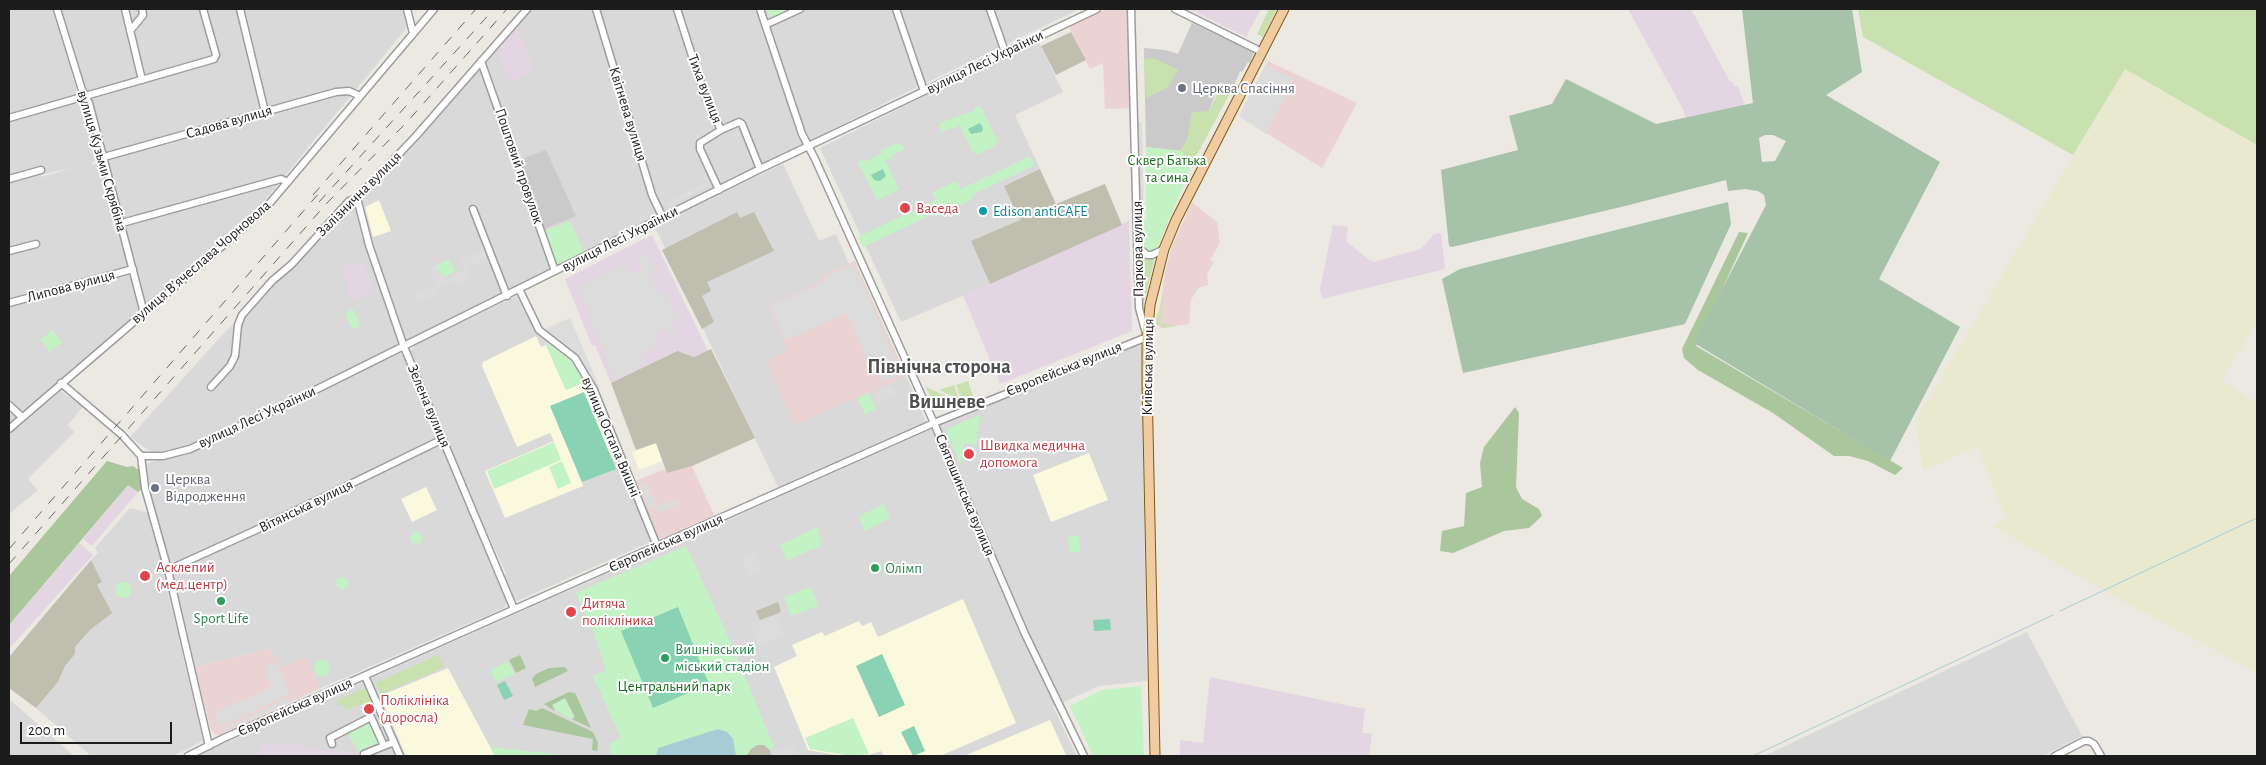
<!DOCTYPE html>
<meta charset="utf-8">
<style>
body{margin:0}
#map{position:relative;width:2266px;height:765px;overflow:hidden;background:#ece8e2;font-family:"Alegreya Sans",sans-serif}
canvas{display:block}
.frame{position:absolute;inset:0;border:10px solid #1c1c1c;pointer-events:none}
.scale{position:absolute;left:20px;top:722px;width:152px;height:22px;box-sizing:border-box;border:2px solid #1c1c1c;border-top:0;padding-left:6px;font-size:15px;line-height:18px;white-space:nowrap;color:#1c1c1c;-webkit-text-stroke:4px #fff;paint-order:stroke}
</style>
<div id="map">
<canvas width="2266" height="765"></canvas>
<div class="frame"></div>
<div class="scale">200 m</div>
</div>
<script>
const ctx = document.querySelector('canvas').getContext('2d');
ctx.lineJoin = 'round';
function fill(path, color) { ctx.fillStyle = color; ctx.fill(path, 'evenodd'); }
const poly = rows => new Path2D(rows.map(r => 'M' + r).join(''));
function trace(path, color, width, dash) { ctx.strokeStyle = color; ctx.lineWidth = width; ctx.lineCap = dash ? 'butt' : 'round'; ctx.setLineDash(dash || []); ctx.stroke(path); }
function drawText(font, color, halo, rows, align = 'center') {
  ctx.font = font + ' "Alegreya Sans",sans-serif'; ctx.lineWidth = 4; ctx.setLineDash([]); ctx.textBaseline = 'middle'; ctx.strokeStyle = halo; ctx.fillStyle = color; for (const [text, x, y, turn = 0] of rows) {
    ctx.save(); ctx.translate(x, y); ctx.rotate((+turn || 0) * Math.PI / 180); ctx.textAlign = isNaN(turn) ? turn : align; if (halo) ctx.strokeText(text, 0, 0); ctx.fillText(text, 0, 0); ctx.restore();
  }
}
const residential = poly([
 [9,9,54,9,78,95,9,116],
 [61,9,405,9,409,25,265,200,227,236,30,407,32,409,9,429,9,181,40,173,42,177,73,168,44,174,41,167,9,176,9,119,85,98,101,160,92,162,92,165,106,159,81,81],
 [530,9,1080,9,915,88,282,404,189,447,159,453,148,450,130,437,223,334,351,205,362,199],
 [1038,40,1063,92,1015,115,1040,169,1004,186,1021,220,972,241,990,284,901,322,820,148],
 [783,164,819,241,836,234,849,264,820,277,821,282,788,351,767,361,794,424,906,376,926,422,778,487,654,225],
 [517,296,538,335,548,343,546,345,585,390,589,389,592,392,650,537,650,542,517,601,511,597,504,579,506,573,489,537,485,534,410,352,415,344],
 [1138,345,1141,347,1147,681,1099,686,1053,707,1077,756,196,756,930,430],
 [399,353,404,356,484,546,507,602,504,608,319,689,307,657,280,668,270,649,195,667,171,572,164,575,203,741,173,756,91,756,36,708,58,682,65,666,75,654,75,647,90,630,111,613,97,585,102,582,91,560,98,553,95,548,130,508,148,513,151,516,143,476,148,463,191,451],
 [61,391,83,407,68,425,74,432,28,479,38,490,9,514,9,435],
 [2027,632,2082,736,2043,756,1764,756],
 [9,699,56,740,74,756,9,756]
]);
const commercial = poly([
 [1107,9,1129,9,1131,108,1105,109,1103,63,1090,69,1069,27],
 [1268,61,1357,103,1322,168,1239,116],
 [1192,202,1217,222,1220,243,1210,260,1214,262,1207,274,1208,285,1198,288,1191,300,1189,324,1161,328,1156,324,1156,319,1161,305,1165,272,1172,246],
 [855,261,906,376,794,425,767,361,788,351,768,306,821,282,820,277],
 [692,466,714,515,662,539,657,538,633,482,665,469,667,473],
 [271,649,280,668,307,657,319,689,219,735,215,734,211,730,195,667]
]);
const industrial = poly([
 [1190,9,1261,9,1246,37],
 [1628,9,1691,9,1730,82,1732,82,1735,87,1738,86,1745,106,1685,118,1684,111],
 [517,25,534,71,512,82,509,76,506,77,497,48],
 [1129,221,1132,331,1000,384,963,295],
 [1333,225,1348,227,1346,241,1369,260,1374,262,1421,249,1434,234,1441,233,1445,269,1322,299,1320,289],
 [652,235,708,351,694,357,676,351,611,383,595,345,592,346,565,279],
 [364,262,375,292,350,301,347,291,349,289,341,266,350,263,352,266],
 [128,485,138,492,92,546,83,539],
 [79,543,93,555,9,649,9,625],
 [1210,677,1365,709,1362,733,1372,734,1369,756,1180,756,1180,740,1203,743],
 [262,743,295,745,303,743,307,748,359,753,360,756,257,756]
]);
const education = poly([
 [379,200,391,231,373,237,365,207],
 [536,336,541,347,546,345,566,390,583,383,611,454,577,469,583,486,505,518,485,471,554,441,550,433,517,447,482,366,483,362],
 [656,443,662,461,639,470,632,452],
 [1089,453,1108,500,1051,522,1033,475],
 [426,487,437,510,412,522,401,499],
 [963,599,1016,723,940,756,884,756,881,751,866,756,842,756,808,750,774,667,797,656,792,645,822,632,825,636,859,621,862,626,871,622,878,637],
 [448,668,495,756,406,756,380,696],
 [1050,720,1066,755,1063,756,964,756]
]);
const religious = poly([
 [1192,23,1254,52,1250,63,1248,62,1242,72,1240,71,1233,88,1220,82,1209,111,1189,131,1187,141,1180,151,1146,147,1144,48,1165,50,1178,54],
 [546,150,576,216,544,229,518,160]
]);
const construction = poly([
 [1071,32,1086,60,1056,75,1041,46],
 [1040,169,1056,204,1105,184,1122,225,990,284,971,241,1020,220,1004,186],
 [737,212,740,218,754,212,774,251,707,282,711,291,702,296,714,322,702,329,662,250],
 [711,349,755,438,692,466,667,473,656,443,636,450,611,383,677,351,694,357],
 [91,560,102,582,97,585,112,613,90,630,75,647,75,654,65,666,58,682,36,708,9,688,9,657],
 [778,602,781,611,779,613,760,620,756,611],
 [757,745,764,745,770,750,771,756,746,756,751,749]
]);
const farmland = poly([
 [2125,69,2257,145,2257,322,2221,380,2257,403,2257,673,2090,583,1992,525,2006,518,1977,446,1923,471,1916,420]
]);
const grass = poly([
 [1269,9,1277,9,1263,37,1257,34],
 [1858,9,2257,9,2257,145,2125,69,2073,155,1863,37],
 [1144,58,1156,59,1178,70,1167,88,1146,98],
 [1223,83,1231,87,1230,93,1193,162,1180,151,1187,141,1191,115,1192,112,1209,111],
 [1141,253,1149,258,1155,258,1142,309],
 [1164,289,1160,323,1175,326,1164,328,1156,324],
 [968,381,973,396,962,401,956,385],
 [954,385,959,399,939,390],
 [926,387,959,402,937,411],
 [438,655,444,667,381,694,376,683],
 [367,687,373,701,346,710,344,705,339,706,336,701]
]);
const forest = poly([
 [1739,232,1748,233,1696,346,1903,468,1895,475,1868,461,1849,456,1834,456,1773,413,1698,370,1684,358,1682,349],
 [1515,407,1519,413,1516,487,1522,499,1539,509,1542,516,1529,528,1504,531,1453,553,1440,551,1442,531,1464,526,1466,493,1482,487,1480,463,1484,447],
 [107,461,127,467,133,466,140,471,143,488,138,492,128,485,9,625,9,576],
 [520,655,526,668,516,673,509,660],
 [565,667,568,671,535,687,532,679,536,674,549,668],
 [569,692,575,693,591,728,572,719,575,717,565,698,552,705,555,711,544,704],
 [542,708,593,732,598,743,597,751,592,750,593,739,523,725,529,709,536,711]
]);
const cemetery = poly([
 [1742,9,1852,9,1862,72,1826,95,1940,162,1879,279,1960,327,1890,461,1694,343,1766,205,1764,195,1758,191,1745,189,1728,191,1726,180,1625,206,1452,247,1449,246,1441,170,1518,150,1509,116,1552,104,1566,79,1656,124,1753,103],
 [1765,135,1773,135,1786,141,1775,161,1762,162,1759,138],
 [1728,202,1731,224,1685,324,1463,373,1442,279,1460,269]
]);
const park = poly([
 [767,9,790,9,770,18],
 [974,106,981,107,997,141,996,146,978,154,973,153,959,124,954,130,954,127,941,132,938,128,940,123,975,110],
 [896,143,902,144,904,149,891,156,893,159,885,159,899,189,877,200,858,163,862,159,864,162,881,154,880,151],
 [1146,147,1180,151,1193,162,1158,246,1154,252,1150,253,1143,245,1143,223,1146,219],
 [1030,156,1035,165,972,195,973,199,935,217,933,214,863,247,858,237,936,200,932,193,956,181,961,189],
 [570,221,584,253,557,265,545,231],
 [449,259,455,272,442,278,436,266],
 [353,309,360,326,352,329,345,313],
 [52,330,62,342,50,352,40,340],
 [548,343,574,364,589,389,586,391,582,383,566,390,546,345],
 [869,393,876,409,865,414,857,398],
 [980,415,976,445,964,443,961,466,946,429],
 [554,442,561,460,494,489,487,471],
 [562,461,571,483,558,489,549,467],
 [883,504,890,518,865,531,858,517],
 [818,527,821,546,787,560,780,545],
 '410 538a6 6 0 1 1 12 0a6 6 0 1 1-12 0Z',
 [1079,536,1080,552,1069,552,1068,537],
 [686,546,731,643,774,747,770,750,764,745,757,745,751,749,746,756,612,756,609,744,621,738,593,676,606,670,594,632,576,593],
 '336 583a6 6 0 1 1 12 0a6 6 0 1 1-12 0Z',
 '115 590a8 8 0 1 1 16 0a8 8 0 1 1-16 0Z',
 [811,587,818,606,791,616,784,597],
 '314 668a8 8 0 1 1 16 0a8 8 0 1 1-16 0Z',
 [508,661,515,674,496,682,490,670],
 [1141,686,1144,756,1093,756,1070,706,1102,690],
 [565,699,574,717,571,719,557,711,553,705],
 [853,718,869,754,851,756,810,749,805,738],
 [371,723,380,742,358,751,348,734],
 [490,747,574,756,495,756]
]);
const pitch = poly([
 [980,123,983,128,982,132,971,134,968,129],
 [883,169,886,176,880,181,874,180,871,175],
 [584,392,616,469,582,482,550,406],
 [678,607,709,684,653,708,621,631],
 [1110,619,1111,630,1094,631,1093,620],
 [882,654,905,705,879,717,856,666],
 [505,681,513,696,504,700,497,685],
 [914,726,925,751,913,756,901,732]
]);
const parking = poly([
 [1265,66,1294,79,1266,134,1239,116],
 [1137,121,1142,123,1144,217,1140,221],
 [713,180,715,183,668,207,666,203],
 [484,249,489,258,470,267,471,278,455,286,451,281,436,288,436,295,417,304,413,296,436,285,429,269,436,266,445,280,463,270,464,264,457,255,460,253,463,259],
 [646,253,656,273,650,276,658,294,665,291,679,319,670,323,677,337,672,340,667,329,654,335,659,346,641,355,645,364,614,380,578,287,625,264,631,275,642,270,637,258],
 [854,264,902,374,882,382,874,363,869,365,847,313,785,340,770,306,825,282,823,278],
 [570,318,600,389,596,390,571,349,548,333,546,329],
 [891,385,896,394,877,402,873,393],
 [647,482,657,506,676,499,679,505,659,513,657,506,649,509,641,489,641,484],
 [755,553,762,572,749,577,741,559],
 [776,615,785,636,759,646,751,626],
 [277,664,290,694,220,727,215,713,270,687,266,666],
 [288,698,290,702,224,731,222,729],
 [794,746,798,756,772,756,775,750,781,751]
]);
const water = poly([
 [718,729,727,732,733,739,736,756,656,756,658,748]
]);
const stream = poly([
 [2060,611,2257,518],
 [1753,756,2053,615]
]);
const minor = poly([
 [57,9,82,90,89,103,144,313],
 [125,9,142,80],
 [240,9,265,112],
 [407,9,413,33],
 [596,9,652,195,663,218],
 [677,9,704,93,721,130],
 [760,9,802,134,815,159,934,423,1025,634,1084,756],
 [896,9,924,91],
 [990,9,1005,52],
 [1175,9,1262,52],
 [765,25,800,9],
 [130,31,143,15,142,9],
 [481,61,555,271],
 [9,118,214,59,216,55,203,9],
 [101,163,104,157,336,92,349,91,360,96],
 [9,179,41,170],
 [719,190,700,149,700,143,721,130,739,122,742,124,760,169],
 [357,198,369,245,404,347,514,609],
 [473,209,507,296],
 [122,223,281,179,288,182],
 [1137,246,1147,255,1152,255,1164,249],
 [9,251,36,244],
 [519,289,539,330,575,358,594,390,657,546],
 [9,303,133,269],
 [61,383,122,435,141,456,145,488,168,570,209,746],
 [211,387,230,366,235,356,238,325,242,315,272,281,292,264,349,201,357,198,416,136,527,9],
 [9,405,22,417],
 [9,429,242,229,269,204,434,9],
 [141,456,163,456,190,449,279,408,760,169,1097,9],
 [168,570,256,530,443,439],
 [365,676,400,756],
 [332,744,330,738,371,717,384,746],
 [364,754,394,742],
 [188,756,224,738,934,423,1147,337,1139,308,1131,9],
 [2055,756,2084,741,2089,741,2094,744,2101,756]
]);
const major = poly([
 [1155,756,1147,383,1147,337,1150,305,1164,249,1176,220,1284,9]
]);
const rail = poly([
 [313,195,476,9],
 [319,202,494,9],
 [9,549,320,192],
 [9,564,327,203,407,122,507,9]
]);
const markers = [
 [1182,88,5,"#6b7280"],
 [905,208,6,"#e0444e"],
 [983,211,5,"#0f9aa8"],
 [969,454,6,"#e0444e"],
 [155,488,5,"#6b7280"],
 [875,568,5,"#2e9e5b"],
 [145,576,6,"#e0444e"],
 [221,601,5,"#2e9e5b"],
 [571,612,6,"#e0444e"],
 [665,658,5,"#2e9e5b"],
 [369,709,6,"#e0444e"]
];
const streetNames = [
 ["вулиця Лесі Українки",985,62,-26],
 ["Тиха вулиця",705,89,69],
 ["Квітнева вулиця",628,114,73],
 ["Садова вулиця",229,122,-16],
 ["вулиця Кузьми Скрябіна",102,161,74],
 ["Поштовий провулок",519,166,71],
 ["Залізнична вулиця",359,194,-45],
 ["вулиця Лесі Українки",620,239,-27],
 ["Паркова вулиця",1138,249,-91],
 ["вулиця Вʼячеслава Чорновола",201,262,-41],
 ["Липова вулиця",71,286,-15],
 ["Київська вулиця",1148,367,-89],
 ["Європейська вулиця",1064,369,-22],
 ["Зелена вулиця",429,406,67],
 ["вулиця Лесі Українки",257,417,-25],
 ["вулиця Остапа Вишні",611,437,67],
 ["Святошинська вулиця",965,495,67],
 ["Вітянська вулиця",306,506,-26],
 ["Європейська вулиця",666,543,-24],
 ["Європейська вулиця",295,707,-24]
];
const worshipNames = [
 ["Церква Спасіння",1192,88],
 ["Церква",165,479],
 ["Відродження",165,496]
];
const parkNames = [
 ["Сквер Батька",1167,160],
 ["та сина",1167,177],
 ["Центральний парк",674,686]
];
const healthNames = [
 ["Васеда",916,208],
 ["Швидка медична",980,445],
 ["допомога",980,462],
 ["Асклепий",156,567],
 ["(мед.центр)",156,584],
 ["Дитяча",582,603],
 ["полікліника",582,620],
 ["Поліклініка",380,700],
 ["(доросла)",380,717]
];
const cultureNames = [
 ["Edison antiCAFE",993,211]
];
const leisureNames = [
 ["Олімп",885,568],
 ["Sport Life",221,618,"center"],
 ["Вишнівський",675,649],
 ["міський стадіон",675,666]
];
const districtNames = [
 ["Північна сторона",939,367],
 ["Вишневе",947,402]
];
fill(residential, '#dad9d9');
fill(commercial, '#ebd3d3');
fill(industrial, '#e4d5e2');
fill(education, '#faf9dd');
fill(religious, '#cacaca');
fill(construction, '#bfbeaf');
fill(farmland, '#e8e9cf');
fill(grass, '#c9e1ae');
fill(forest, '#aac69c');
fill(cemetery, '#a6c2a9');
fill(park, '#c3f2c5');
fill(pitch, '#89d2b3');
fill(parking, '#dcdcdc');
fill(water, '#a8ccd5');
trace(stream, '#a8ccd5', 1);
trace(minor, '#9d9d9d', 9);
trace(major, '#825811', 11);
trace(minor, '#fff', 6);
trace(major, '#f0cca3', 9);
trace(rail, '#6a6a6a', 1, [10, 10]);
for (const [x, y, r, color] of markers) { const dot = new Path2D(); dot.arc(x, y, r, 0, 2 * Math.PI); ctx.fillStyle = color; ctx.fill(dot); trace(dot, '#fff', 2); }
drawText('15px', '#1c1c1c', '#fff', streetNames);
drawText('15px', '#5b616d', '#fff', worshipNames, 'left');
drawText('15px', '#186c1b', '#fff', parkNames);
drawText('15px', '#be3a42', '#fff', healthNames, 'left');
drawText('15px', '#0d838f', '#fff', cultureNames, 'left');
drawText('15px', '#27864d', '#fff', leisureNames, 'left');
drawText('bold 20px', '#4f4f4f', '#fff', districtNames);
</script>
